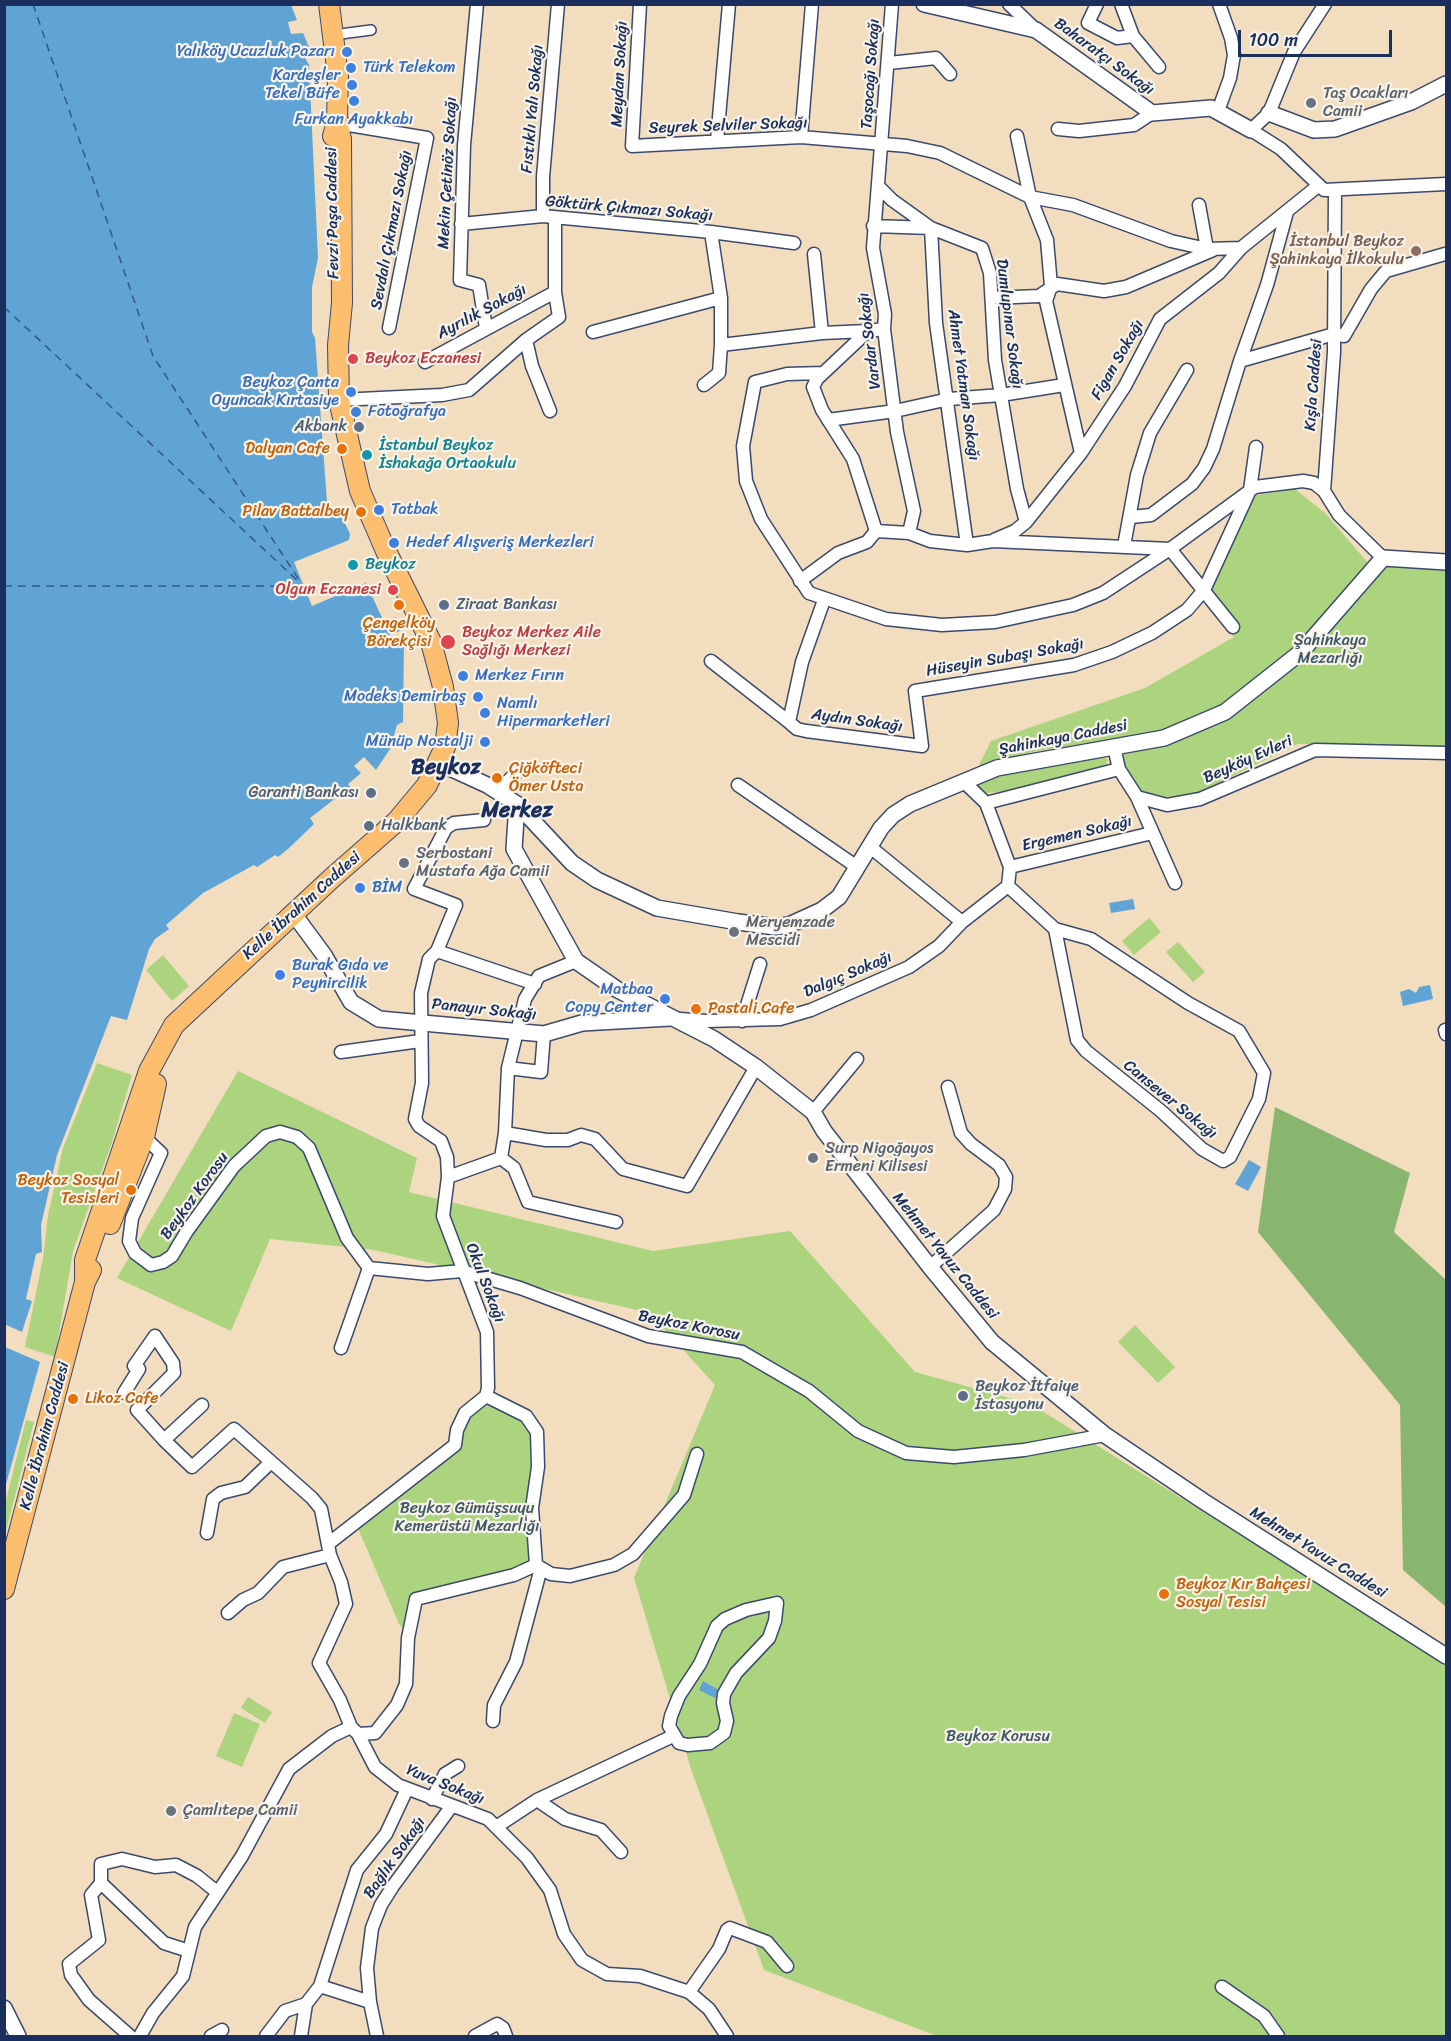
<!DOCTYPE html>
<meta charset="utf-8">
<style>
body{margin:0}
#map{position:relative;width:1451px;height:2041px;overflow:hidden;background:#f2ddbf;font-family:Sriracha,sans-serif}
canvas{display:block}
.frame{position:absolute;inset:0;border:6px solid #1b2f5e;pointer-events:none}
.scale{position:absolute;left:1238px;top:30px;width:154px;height:27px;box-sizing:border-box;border:3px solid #1b2f5e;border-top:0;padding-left:8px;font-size:18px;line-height:21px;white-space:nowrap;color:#1b2f5e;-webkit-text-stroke:4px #f7f3e8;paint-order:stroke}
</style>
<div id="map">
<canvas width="1451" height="2041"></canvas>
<div class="frame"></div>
<div class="scale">100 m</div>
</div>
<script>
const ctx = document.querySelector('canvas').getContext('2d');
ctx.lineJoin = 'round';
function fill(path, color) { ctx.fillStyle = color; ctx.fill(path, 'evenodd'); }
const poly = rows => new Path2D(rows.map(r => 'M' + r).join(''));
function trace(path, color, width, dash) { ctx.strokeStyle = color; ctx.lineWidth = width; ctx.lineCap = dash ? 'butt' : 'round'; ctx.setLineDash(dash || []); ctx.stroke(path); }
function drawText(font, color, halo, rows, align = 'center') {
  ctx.font = font + ' Sriracha,sans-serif'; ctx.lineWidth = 4.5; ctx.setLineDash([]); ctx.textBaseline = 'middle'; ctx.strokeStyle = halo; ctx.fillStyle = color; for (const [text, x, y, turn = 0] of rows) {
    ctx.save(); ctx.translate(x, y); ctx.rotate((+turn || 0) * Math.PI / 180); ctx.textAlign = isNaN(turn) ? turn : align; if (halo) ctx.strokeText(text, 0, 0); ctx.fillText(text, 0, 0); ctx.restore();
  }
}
const green = poly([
 [1295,489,1325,513,1368,563,1446,571,1446,746,1298,744,1196,794,1168,802,1136,789,1124,766,1124,738,1036,751,977,769,991,741,1145,688,1234,637,1204,590,1252,496],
 [1103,756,1108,760,1105,766,1033,788,987,793,973,787,985,779,1050,763],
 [1149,918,1161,932,1134,955,1122,941],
 [1178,942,1205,972,1193,982,1166,952],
 [163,955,189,986,172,1001,146,970],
 [97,1063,132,1075,112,1142,73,1251,55,1357,25,1347,43,1258,48,1215,63,1148],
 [238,1071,417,1158,409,1192,653,1251,790,1231,915,1372,1031,1404,1446,1664,1446,2036,937,2036,764,1970,691,1769,634,1578,715,1385,650,1313,374,1250,270,1239,231,1331,117,1278],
 [1135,1325,1175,1367,1158,1383,1118,1342],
 [486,1399,525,1417,536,1433,533,1563,415,1598,406,1632,399,1624,357,1526,457,1445,466,1415],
 [26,1420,34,1422,5,1535,5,1504],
 [248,1697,272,1712,265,1723,241,1708],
 [234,1713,260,1724,242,1767,216,1756]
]);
const forest = poly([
 [1275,1107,1410,1173,1394,1232,1446,1280,1446,1607,1403,1570,1400,1405,1258,1232]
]);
const water = poly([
 [5,4,291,5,297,20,288,22,291,34,303,33,312,54,304,56,309,65,318,258,312,287,312,332,315,338,328,516,342,517,350,534,349,540,294,562,312,606,366,583,384,622,396,617,400,631,383,637,383,640,400,636,404,638,403,722,397,725,390,749,376,770,364,757,354,766,361,773,348,784,350,787,310,818,314,824,288,849,278,857,275,855,257,867,254,865,203,893,166,925,169,929,155,939,149,949,127,1020,111,1016,57,1155,41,1225,42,1252,36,1254,26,1299,32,1301,22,1332,4,1324],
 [1133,899,1135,909,1111,913,1109,903],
 [1430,985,1433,999,1403,1006,1400,992,1409,989,1416,993,1419,987],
 [1249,1160,1261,1167,1248,1191,1235,1184],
 [5,1347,40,1362,5,1488],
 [703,1681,719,1690,715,1698,699,1690]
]);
const ferry = poly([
 [33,4,153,356,303,586],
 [4,307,300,583],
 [4,586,302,586]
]);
const pedestrian = poly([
 [333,35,371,30]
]);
const minor = poly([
 [477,4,464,145,460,280,479,285,486,328],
 [640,4,632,146,801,137,907,146,940,153,1030,197,1073,205,1171,241,1207,249,1241,248],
 [892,4,873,248,885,314,884,329,897,432,914,511,909,533],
 [1009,4,1035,29],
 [1097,4,1088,23,1117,38,1133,36],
 [1121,4,1133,36,1159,67],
 [1325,4,1294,52,1269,113,1251,130,1281,149,1324,190,1446,184],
 [889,63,936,58,950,74],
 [1218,111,1230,78,1234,55,1231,38,1219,4],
 [337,123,427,138,389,328],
 [1058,129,1079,131,1134,125,1152,113],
 [1017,136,1030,197,1047,240,1051,286,1046,301,1081,453],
 [801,137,812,4],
 [717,140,729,4],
 [879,187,892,200,931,228,982,248,990,273,995,360,1017,489,1026,522],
 [1335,191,1334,352,1324,491,1339,515,1383,558],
 [1199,205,1207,249],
 [543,216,543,177,558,4],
 [461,224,543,216,711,232,794,243],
 [873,226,931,228,936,323,967,545],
 [711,232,721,298,721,345,822,333,868,331],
 [814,254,822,333],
 [992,298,1039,296,1057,284,1104,291,1126,287,1213,250],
 [884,329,868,331,817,379,813,387,822,410,853,459,876,531,909,533,930,541,967,545,993,541,1170,549,1255,487,1303,481,1314,483,1324,491],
 [593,332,721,298],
 [526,340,532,366,550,411],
 [1240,361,1334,334,1344,336,1371,289,1386,271,1445,254],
 [425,362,555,292],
 [823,373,787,374,755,382,743,446,746,481,761,519,809,593,886,619,942,625,995,622,1073,605,1103,593,1170,549,1233,627],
 [704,385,719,373,721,345],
 [339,400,442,395,469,390,526,340,559,317,555,292,555,218],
 [828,420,895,411,949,399,1001,395,1064,385],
 [1131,517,1151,515,1192,484,1204,468,1213,449,1240,361,1267,285,1287,212],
 [994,540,1015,531,1026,522,1081,453,1125,386,1160,319,1219,273,1241,248,1318,186],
 [1124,546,1137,475,1150,433,1187,370],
 [800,581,838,553,867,542,876,531],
 [824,600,802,662,789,722,797,729,806,731,922,746,915,691,1074,665,1112,652,1152,633,1187,610,1204,590,1250,490,1256,447],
 [711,661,789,722],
 [1114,747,1119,769,1137,797,1175,883],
 [964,782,986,803,1010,867,1008,886],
 [738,785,857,867],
 [498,791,516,773],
 [1137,797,1167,805,1200,799,1315,750,1446,753],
 [986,803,1119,769],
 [869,846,962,922],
 [1010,867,1152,833],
 [1008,886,1055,929,1077,1040,1086,1051,1161,1111,1202,1149,1223,1161,1230,1157,1259,1099,1264,1073,1239,1031,1188,1003,1091,939,1055,929],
 [437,951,535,984],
 [680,1019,706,1021,780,1019,811,1010,909,967,939,946,962,922,1008,886],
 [742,1021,760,964],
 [1445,1030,1446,1034],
 [341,1052,420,1041],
 [508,1068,541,1072,544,1034],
 [813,1112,857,1059],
 [505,1133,546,1140,568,1140,581,1135,595,1139,623,1169,687,1186,756,1067],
 [144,1137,161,1153,132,1218,129,1241,135,1253,151,1265,163,1262,172,1256,187,1231,234,1166,266,1136,280,1132,297,1137,309,1148,347,1238,369,1268],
 [501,1158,514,1168,528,1202,616,1222],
 [448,1177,501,1158,505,1133,508,1068,525,999,539,976,576,961],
 [930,1267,994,1210,1005,1189,1006,1177,999,1165,971,1144,961,1133,948,1087],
 [369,1268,428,1274,462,1271,520,1288,648,1336,742,1352,809,1391,858,1431,906,1453,954,1457,1024,1450,1105,1435],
 [341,1348,369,1268],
 [124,1393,139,1369,134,1366,155,1336,173,1363,174,1373,137,1410,164,1440,192,1467,234,1429,312,1498,321,1509,330,1555,341,1582,346,1604,319,1663,340,1700,351,1727,358,1734,375,1767,398,1785,488,1819,527,1858,550,1890,564,1934,582,1960,607,1974,640,1976,689,1992,709,2009,727,2036],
 [486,1396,526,1416,537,1432,538,1467,532,1508,536,1565],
 [164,1440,202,1405],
 [207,1533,213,1499,221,1493,245,1487,270,1463],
 [328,1544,455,1445,457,1430,465,1413,486,1396,488,1388,487,1332,443,1216,448,1177,447,1157,441,1141,419,1126,415,1119,422,1083,421,993,429,959,437,951,456,905,414,889,446,828,454,823,484,820],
 [536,1565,551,1574,570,1576,614,1565,633,1554,684,1495,697,1454],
 [777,1603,775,1621,769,1638,736,1673,724,1694,723,1703,727,1721,724,1733,710,1743,688,1745,679,1743,669,1726,671,1716,679,1696,700,1664,717,1626,725,1619,746,1610,777,1603],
 [228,1613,243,1600,258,1593,283,1567,330,1555],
 [493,1721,494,1705,516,1662,541,1568],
 [358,1734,375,1733,397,1705,406,1684,408,1638,416,1599,514,1575,536,1565],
 [432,1799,445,1774,458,1766],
 [537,1800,565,1819,601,1830,621,1852],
 [496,1827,537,1800,673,1736],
 [101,1883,164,1943,189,1951],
 [320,1986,370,2002],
 [1222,1987,1264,2016,1278,2036],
 [689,1992,719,1949,727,1930,730,1928,767,1942,787,1966],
 [130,2036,89,2000,71,1975,69,1964,99,1940,91,1895,101,1883,101,1864,122,1859,155,1867,176,1865,197,1876,217,1892],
 [140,2036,153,2013,183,1976,195,1927,242,1856,289,1769,332,1736,351,1727],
 [211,2036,222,2030],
 [266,2036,285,2011,306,2004,320,1986,357,1870,386,1834,407,1789],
 [301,2036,306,2004],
 [377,2036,370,2002,367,1968,372,1928,381,1905,393,1886,451,1807],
 [475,2036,497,2024,503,2028,506,2036]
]);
const tertiary = poly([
 [924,4,1036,30,1152,113,1211,108,1251,130],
 [1269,113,1314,130,1335,129,1411,102,1446,84],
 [439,763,487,785,517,804,572,863,597,880,657,908,738,922,775,927,789,925,822,910,839,897,881,828,893,815,910,804,997,768,1164,738,1225,712,1301,652,1383,558,1446,562],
 [517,804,514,849,576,961,618,990,714,1039,756,1067,813,1112,824,1131,930,1267,992,1342,1105,1435,1203,1501,1446,1656],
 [293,913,324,955,351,1002,379,1019,544,1034,582,1023,670,1018],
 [4,2008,18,2036]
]);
const primary = poly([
 [329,4,338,76,337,123,333,136],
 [110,1224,144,1137,156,1084],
 [85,1282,85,1260,149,1071,174,1025,332,878,397,821,427,785,445,747,448,723,443,687,431,642,386,551,360,491,339,400,338,345,342,303,341,139,337,123],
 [4,1589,85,1282,91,1270]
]);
const markers = [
 [347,52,6,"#3f7fe0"],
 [351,68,6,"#3f7fe0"],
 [352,85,6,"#3f7fe0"],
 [354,101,6,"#3f7fe0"],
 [1311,103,6,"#6b7280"],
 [1416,251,6,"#8d6e63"],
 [353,359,6,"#e0444e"],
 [351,392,6,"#3f7fe0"],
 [356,412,6,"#3f7fe0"],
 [359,427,6,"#5c6f8a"],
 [342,449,6,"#e8710a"],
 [367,455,6,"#0f9aa8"],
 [379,510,6,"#3f7fe0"],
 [361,512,6,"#e8710a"],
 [394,543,6,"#3f7fe0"],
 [353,565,6,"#0f9aa8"],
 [393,590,6,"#e0444e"],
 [399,605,6,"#e8710a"],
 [444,605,6,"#5c6f8a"],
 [448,642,8,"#e0444e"],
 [463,676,6,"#3f7fe0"],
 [478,697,6,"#3f7fe0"],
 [485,713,6,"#3f7fe0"],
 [485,742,6,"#3f7fe0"],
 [497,778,6,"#e8710a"],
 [371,793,6,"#5c6f8a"],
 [369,826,6,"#5c6f8a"],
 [404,863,6,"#6b7280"],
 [360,888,6,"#3f7fe0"],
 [734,932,6,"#6b7280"],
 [280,975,6,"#3f7fe0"],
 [665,999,6,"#3f7fe0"],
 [696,1009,6,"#e8710a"],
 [813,1158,6,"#6b7280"],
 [131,1190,6,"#e8710a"],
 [963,1396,6,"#5c6f8a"],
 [73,1399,6,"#e8710a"],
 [1164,1594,6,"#e8710a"],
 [171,1811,6,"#6b7280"]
];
const shopNames = [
 ["Yalıköy Ucuzluk Pazarı",335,52,"right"],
 ["Türk Telekom",363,68],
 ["Kardeşler",340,76,"right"],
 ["Tekel Büfe",340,94,"right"],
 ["Furkan Ayakkabı",354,120,"center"],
 ["Beykoz Çanta",339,383,"right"],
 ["Oyuncak Kırtasiye",339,401,"right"],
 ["Fotoğrafya",368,412],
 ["Tatbak",391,510],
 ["Hedef Alışveriş Merkezleri",406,543],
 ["Merkez Fırın",475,676],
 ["Modeks Demirbaş",466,697,"right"],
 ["Namlı",497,704],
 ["Hipermarketleri",497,722],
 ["Münüp Nostalji",473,742,"right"],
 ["BİM",372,888],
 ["Burak Gıda ve",292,966],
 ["Peynircilik",292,984],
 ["Matbaa",653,990,"right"],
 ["Copy Center",653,1008,"right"]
];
const streetNames = [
 ["Baharatçı Sokağı",1104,57,36],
 ["Meydan Sokağı",620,74,-87],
 ["Taşocağı Sokağı",871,74,-86],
 ["Fıstıklı Yalı Sokağı",533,109,-85],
 ["Seyrek Selviler Sokağı",728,126,-2],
 ["Mekin Çetinöz Sokağı",448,173,-87],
 ["Göktürk Çıkmazı Sokağı",629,209,5],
 ["Fevzi Paşa Caddesi",333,213,-91],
 ["Sevdalı Çıkmazı Sokağı",392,230,-79],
 ["Ayrılık Sokağı",482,312,-28],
 ["Dumlupınar Sokağı",1009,324,83],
 ["Vardar Sokağı",870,341,-97],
 ["Figan Sokağı",1118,360,-60],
 ["Ahmet Yatman Sokağı",963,385,82],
 ["Kışla Caddesi",1314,385,-86],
 ["Hüseyin Subaşı Sokağı",1005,658,-10],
 ["Aydın Sokağı",857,721,8],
 ["Şahinkaya Caddesi",1063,738,-11],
 ["Beyköy Evleri",1248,760,-24],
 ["Ergemen Sokağı",1077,834,-13],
 ["Kelle İbrahim Caddesi",302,906,-42],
 ["Dalgıç Sokağı",848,975,-23],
 ["Panayır Sokağı",484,1010,6],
 ["Cansever Sokağı",1170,1100,39],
 ["Beykoz Korosu",195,1196,-54],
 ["Mehmet Yavuz Caddesi",945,1256,51],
 ["Okul Sokağı",485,1283,69],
 ["Beykoz Korosu",689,1326,11],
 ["Kelle İbrahim Caddesi",45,1436,-75],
 ["Mehmet Yavuz Caddesi",1318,1553,32],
 ["Yuva Sokağı",445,1785,22],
 ["Bağlık Sokağı",395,1858,-55]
];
const worshipNames = [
 ["Taş Ocakları",1323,94],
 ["Camii",1323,112],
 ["Serbostani",416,854],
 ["Mustafa Ağa Camii",416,872],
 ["Meryemzade",746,923],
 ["Mescidi",746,941],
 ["Surp Nigoğayos",825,1149],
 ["Ermeni Kilisesi",825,1167],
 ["Çamlıtepe Camii",183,1811]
];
const educationNames = [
 ["İstanbul Beykoz",1404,242],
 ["Şahinkaya İlkokulu",1404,260]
];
const healthNames = [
 ["Beykoz Eczanesi",365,359],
 ["Olgun Eczanesi",381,590,"right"],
 ["Beykoz Merkez Aile",462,633],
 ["Sağlığı Merkezi",462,651]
];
const serviceNames = [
 ["Akbank",347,427,"right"],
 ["Ziraat Bankası",456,605],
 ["Garanti Bankası",359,793,"right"],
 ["Halkbank",381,826],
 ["Beykoz İtfaiye",975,1387],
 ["İstasyonu",975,1405]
];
const cultureNames = [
 ["İstanbul Beykoz",379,446],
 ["İshakağa Ortaokulu",379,464],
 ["Beykoz",365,565]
];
const foodNames = [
 ["Dalyan Cafe",330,449,"right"],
 ["Pilav Battalbey",349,512,"right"],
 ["Çengelköy",399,624,"center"],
 ["Börekçisi",399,642,"center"],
 ["Çiğköfteci",509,769],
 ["Ömer Usta",509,787],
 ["Pastali Cafe",708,1009],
 ["Beykoz Sosyal",119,1181,"right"],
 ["Tesisleri",119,1199,"right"],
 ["Likoz Cafe",85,1399],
 ["Beykoz Kır Bahçesi",1176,1585],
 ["Sosyal Tesisi",1176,1603]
];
const parkNames = [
 ["Şahinkaya",1330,641],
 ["Mezarlığı",1330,659],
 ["Beykoz Gümüşsuyu",467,1509],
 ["Kemerüstü Mezarlığı",467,1527],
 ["Beykoz Korusu",998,1737]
];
const districtNames = [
 ["Beykoz",446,768],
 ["Merkez",517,811]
];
fill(green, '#acd47f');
fill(forest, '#89b66e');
fill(water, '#60a4d5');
trace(ferry, '#335888', 1.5, [8, 6]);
trace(pedestrian, '#3b496d', 12);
trace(minor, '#3b496d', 15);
trace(tertiary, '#3b496d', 18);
trace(primary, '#3b496d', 22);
trace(pedestrian, '#fff', 9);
trace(minor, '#fff', 12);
trace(tertiary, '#fff', 15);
trace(primary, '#fabe6e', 20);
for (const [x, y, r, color] of markers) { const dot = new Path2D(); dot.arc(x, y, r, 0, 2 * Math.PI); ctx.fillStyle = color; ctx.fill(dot); trace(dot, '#f7f3e8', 2); }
drawText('16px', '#366cbe', '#f7f3e8', shopNames, 'left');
drawText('16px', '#1b2f5e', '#f7f3e8', streetNames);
drawText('16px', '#5b616d', '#f7f3e8', worshipNames, 'left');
drawText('16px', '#785e54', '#f7f3e8', educationNames, 'right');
drawText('16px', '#be3a42', '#f7f3e8', healthNames, 'left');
drawText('16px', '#4e5e75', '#f7f3e8', serviceNames, 'left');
drawText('16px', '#0d838f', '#f7f3e8', cultureNames, 'left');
drawText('16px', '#c56008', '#f7f3e8', foodNames, 'left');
drawText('16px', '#3f5866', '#f7f3e8', parkNames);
drawText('bold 22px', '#1b2f5e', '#f7f3e8', districtNames);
</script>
